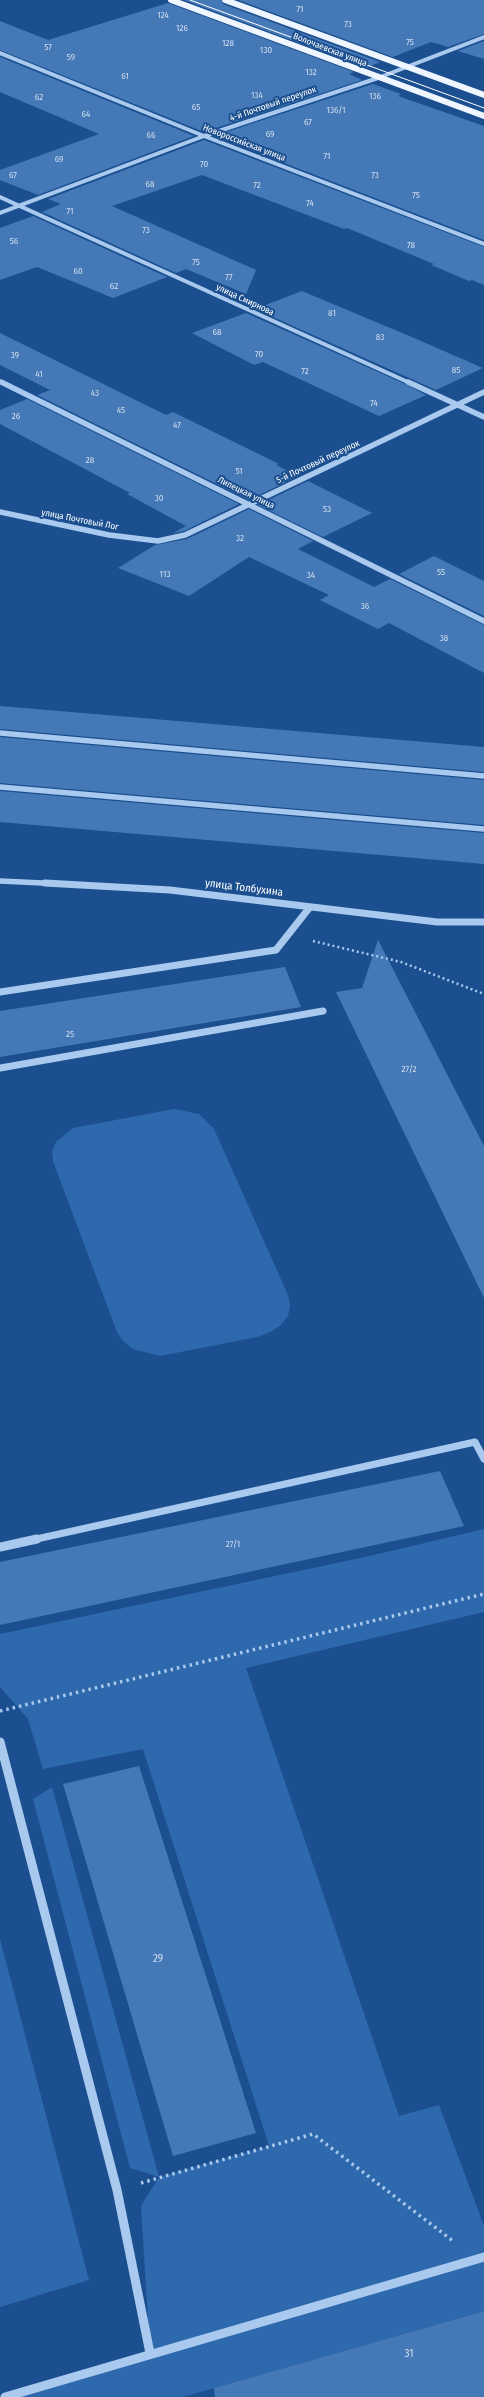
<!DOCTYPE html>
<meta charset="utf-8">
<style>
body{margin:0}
canvas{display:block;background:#1b4f8f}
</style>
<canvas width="484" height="2397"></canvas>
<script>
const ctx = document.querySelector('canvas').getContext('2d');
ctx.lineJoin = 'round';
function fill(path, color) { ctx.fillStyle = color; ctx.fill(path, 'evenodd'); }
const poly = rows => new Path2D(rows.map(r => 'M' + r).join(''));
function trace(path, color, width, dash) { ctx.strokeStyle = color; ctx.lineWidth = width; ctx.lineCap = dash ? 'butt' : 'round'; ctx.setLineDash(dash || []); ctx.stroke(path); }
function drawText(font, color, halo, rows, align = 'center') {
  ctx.font = font + ' "Fira Sans Condensed",sans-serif'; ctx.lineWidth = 4; ctx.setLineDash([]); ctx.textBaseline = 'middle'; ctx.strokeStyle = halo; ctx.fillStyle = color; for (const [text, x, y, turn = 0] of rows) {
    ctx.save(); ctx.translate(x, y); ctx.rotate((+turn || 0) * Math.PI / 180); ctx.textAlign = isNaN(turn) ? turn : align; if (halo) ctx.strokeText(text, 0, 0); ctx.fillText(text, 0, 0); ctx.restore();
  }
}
const green = poly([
 [174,1109,199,1114,214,1129,288,1295,290,1306,288,1316,281,1325,270,1332,257,1337,160,1356,133,1349,123,1341,117,1332,53,1161,52,1151,56,1142,73,1128],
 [484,1529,484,1612,246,1668,399,2116,439,2105,484,2226,484,2257,150,2353,141,2206,159,2177,130,2168,33,1799,52,1787,159,2177,269,2146,143,1749,43,1769,28,1719,0,1687,0,1634,365,1557],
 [0,1939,89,2280,0,2307],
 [484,2259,484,2311,183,2397,8,2397]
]);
const building = poly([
 [184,0,221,0,223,4,380,62,366,68],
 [238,0,484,0,484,34,448,47,431,42,393,57],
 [168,3,354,72,349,74,362,80,204,132,0,50,0,21,48,40],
 [484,41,484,59,458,51],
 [0,57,194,136,38,195,0,180,0,170,99,134,0,92],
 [373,84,401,94,398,96,484,126,484,240,214,136],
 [204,140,484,247,484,285,472,280,469,281,431,265,434,264,347,228,344,229,202,175,112,206,256,270,246,294,186,269,176,273,42,212,61,204,48,199],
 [33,216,167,277,113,298,37,267,0,280,0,228],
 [302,291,414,338,483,368,436,390,255,309],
 [246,313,405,384,426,395,379,416,263,362,254,365,192,333],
 [0,333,166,415,173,412,279,464,276,465,298,476,249,500,37,395,50,390,0,365],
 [27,399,239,504,184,531,173,533,186,526,127,494,130,493,0,424,0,410],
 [308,481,372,513,323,537,258,505],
 [249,509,313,541,298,549,374,587,390,579,484,625,484,673,389,623,378,629,320,600,329,595,249,557,189,596,118,568,155,545,187,539],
 [434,556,484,581,484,616,399,574],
 [0,706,484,747,484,772,0,729],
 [0,737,484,780,484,825,0,783],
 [0,791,484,833,484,864,0,822],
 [378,940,484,1146,484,1298,336,992,362,988],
 [285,967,301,1007,0,1057,0,1011],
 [440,1471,464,1526,0,1625,0,1562],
 [139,1766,256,2133,173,2156,63,1784],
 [484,2311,484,2397,215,2397,214,2388]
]);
const pathFar1 = poly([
 [313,941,401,962,484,994]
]);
const path = poly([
 [0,1711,484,1594],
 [141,2183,313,2134,453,2241]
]);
const minorFar3 = poly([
 [0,53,204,136,484,244],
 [0,197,410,383],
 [0,213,204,136,378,78,484,37],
 [0,382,3,383]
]);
const minorFar2 = poly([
 [1,382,484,621],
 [408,382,484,417],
 [0,512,109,535,158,541,185,535,484,392],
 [0,733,484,776],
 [0,787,484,829],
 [0,881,64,884]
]);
const minorFar1 = poly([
 [45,883,170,890,437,922,484,922],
 [0,992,276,950,310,907],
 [0,1068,323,1011],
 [32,1540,475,1442,484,1459]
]);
const minor = poly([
 [0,1547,37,1539],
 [0,1742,117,2190,150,2353],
 [5,2397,484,2257]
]);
const major = poly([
 [171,0,484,116],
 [225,0,484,95]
]);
const tram = poly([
 [190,0,484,108]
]);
const numberNames = [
 ["71",300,9],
 ["124",163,15],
 ["73",348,24],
 ["126",182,28],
 ["75",410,42],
 ["128",228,43],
 ["57",48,47],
 ["130",266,50],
 ["59",71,57],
 ["132",311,72],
 ["61",125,76],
 ["134",257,95],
 ["136",375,96],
 ["62",39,97],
 ["65",196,107],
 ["136/1",336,110],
 ["64",86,114],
 ["67",308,122],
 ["69",270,134],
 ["66",151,135],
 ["71",327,156],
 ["69",59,159],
 ["70",204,164],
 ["67",13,175],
 ["73",375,175],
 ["68",150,184],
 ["72",257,185],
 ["75",416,195],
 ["74",310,203],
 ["71",70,211],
 ["73",146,230],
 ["56",14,241],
 ["78",411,245],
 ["75",196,262],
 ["60",78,271],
 ["77",229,277],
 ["62",114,286],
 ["81",332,313],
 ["68",217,332],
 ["83",380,337],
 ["70",259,354],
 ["39",15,355],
 ["85",456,370],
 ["72",305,371],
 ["41",39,374],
 ["43",95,393],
 ["74",374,403],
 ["45",121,410],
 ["26",16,416],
 ["47",177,425],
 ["28",90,460],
 ["51",239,471],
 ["30",159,498],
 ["53",327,509],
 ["32",240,538],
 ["55",441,572],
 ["113",165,574],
 ["34",311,575],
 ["36",365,606],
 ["38",444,638],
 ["25",70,1034],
 ["27/2",409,1069],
 ["27/1",233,1544]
];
const farStreetnames = [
 ["Волочаевская улица",330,50,21],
 ["4-й Почтовый переулок",273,104,-19],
 ["Новороссийская улица",244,143,21],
 ["улица Смирнова",245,300,25],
 ["5-й Почтовый переулок",318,462,-25],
 ["Липецкая улица",246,493,26],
 ["улица Почтовый Лог",80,520,11]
];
const streetNames = [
 ["улица Толбухина",244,888,7]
];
const nearNumbernames = [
 ["29",158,1959],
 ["31",409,2354]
];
fill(green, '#2e69ad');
fill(building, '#4478b7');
trace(pathFar1, '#a9c9ee', 2.5, [2, 3]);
trace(path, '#a9c9ee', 3.5, [2.5, 4]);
trace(minorFar3, '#a9c9ee', 4);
trace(minorFar2, '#a9c9ee', 5.5);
trace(minorFar1, '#a9c9ee', 7);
trace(minor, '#a9c9ee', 9);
trace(major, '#f0f6ff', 6);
trace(tram, '#fff', 1);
drawText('9px', '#d0dded', null, numberNames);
drawText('9px', '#fff', '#1b4f8f', farStreetnames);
drawText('11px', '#fff', '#1b4f8f', streetNames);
drawText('11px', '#d0dded', null, nearNumbernames);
</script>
